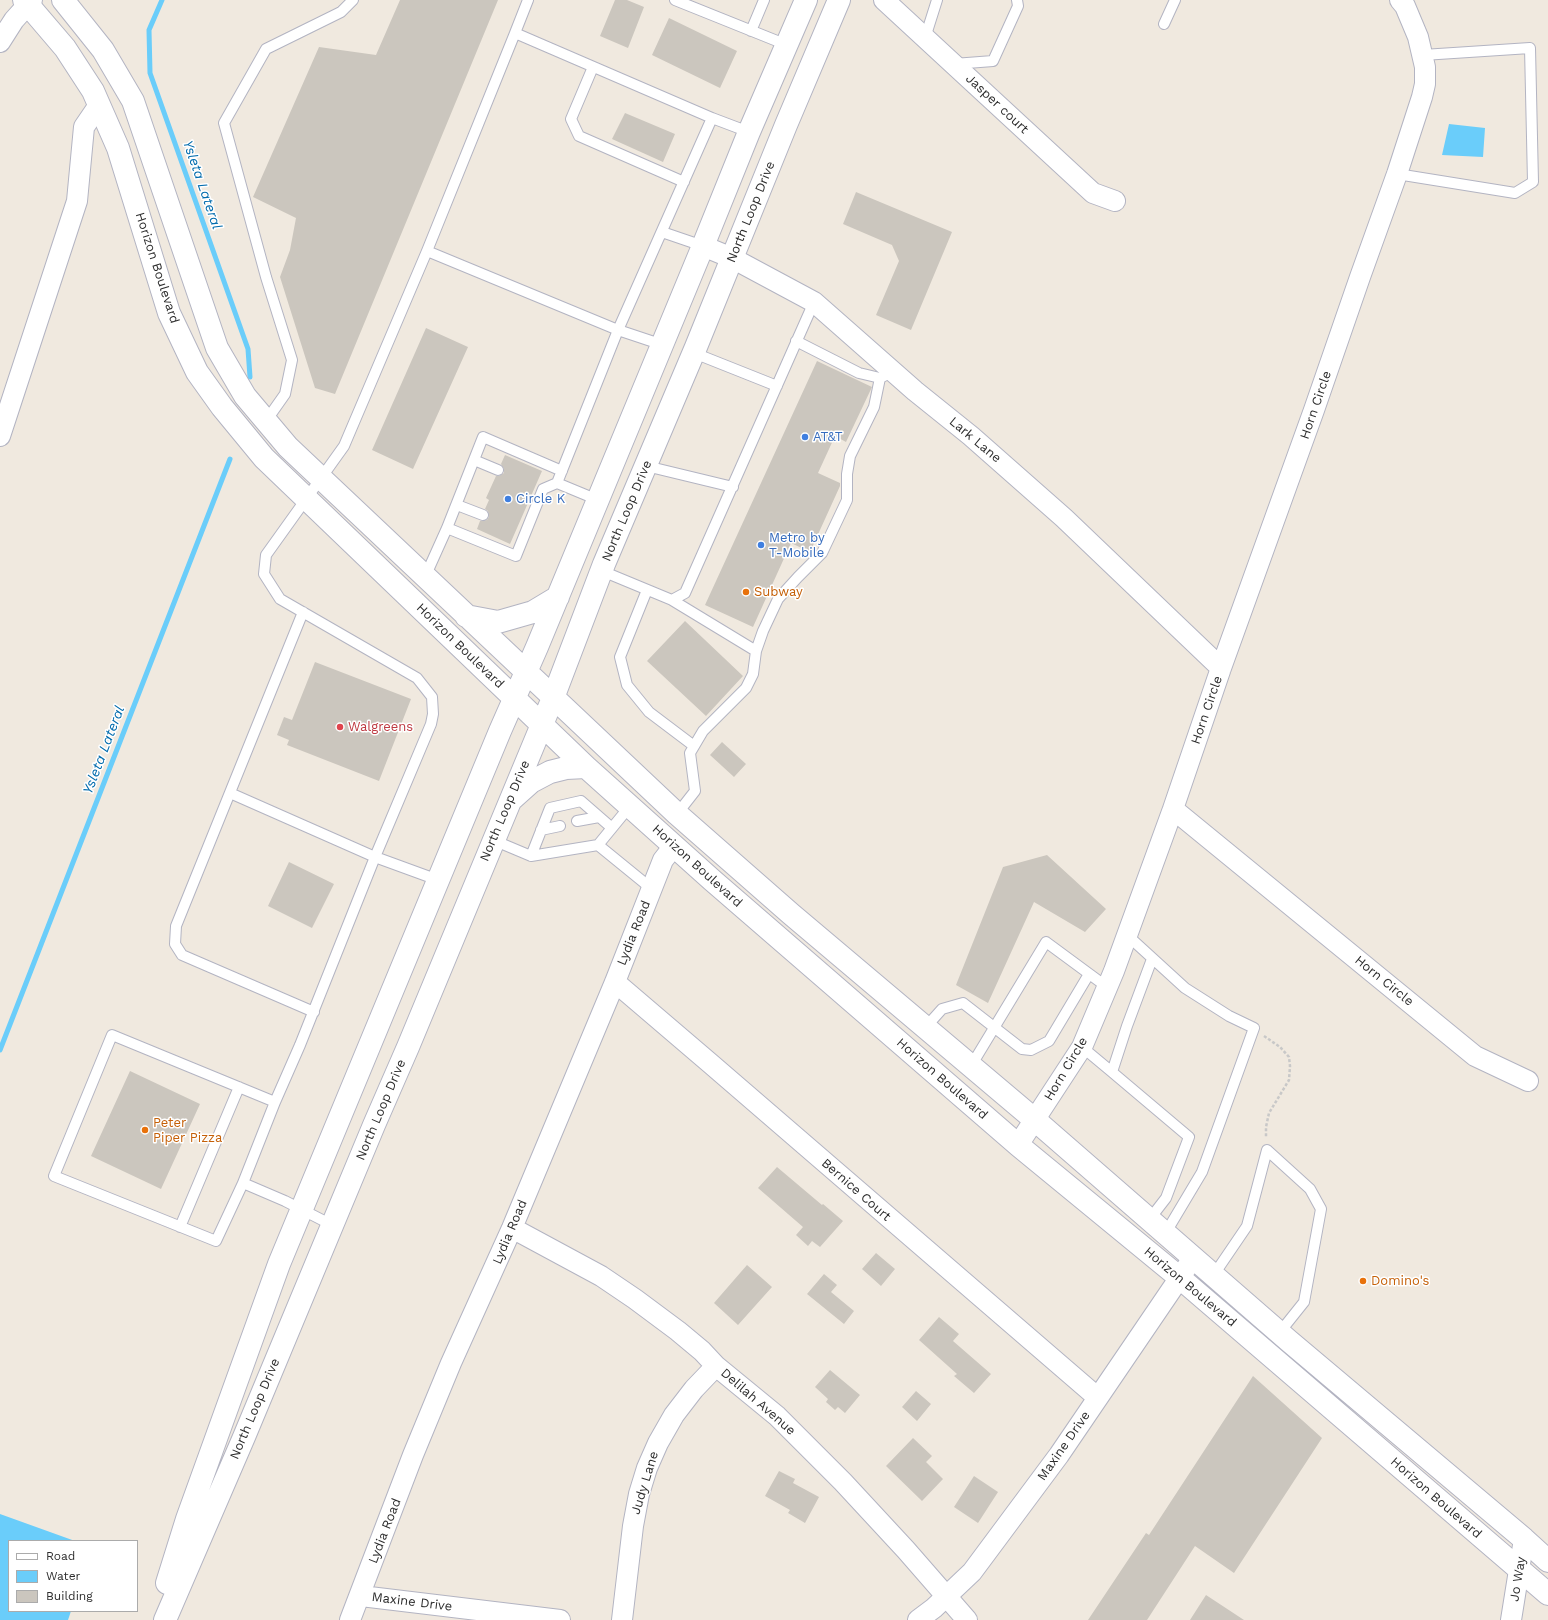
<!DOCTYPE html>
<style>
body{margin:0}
#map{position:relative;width:1548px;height:1620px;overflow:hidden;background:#f0e9df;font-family:"Work Sans",sans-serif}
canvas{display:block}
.legend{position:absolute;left:8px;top:1540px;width:130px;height:72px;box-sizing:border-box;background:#fff;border:1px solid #ababab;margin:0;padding:5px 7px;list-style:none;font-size:12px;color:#2d2d2d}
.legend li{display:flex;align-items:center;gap:8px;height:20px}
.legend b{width:20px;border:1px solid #ababab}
</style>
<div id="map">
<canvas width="1548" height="1620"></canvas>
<ul class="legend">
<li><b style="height:5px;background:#fff"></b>Road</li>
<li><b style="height:11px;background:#6acdfa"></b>Water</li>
<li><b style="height:11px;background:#cbc6be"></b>Building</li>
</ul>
</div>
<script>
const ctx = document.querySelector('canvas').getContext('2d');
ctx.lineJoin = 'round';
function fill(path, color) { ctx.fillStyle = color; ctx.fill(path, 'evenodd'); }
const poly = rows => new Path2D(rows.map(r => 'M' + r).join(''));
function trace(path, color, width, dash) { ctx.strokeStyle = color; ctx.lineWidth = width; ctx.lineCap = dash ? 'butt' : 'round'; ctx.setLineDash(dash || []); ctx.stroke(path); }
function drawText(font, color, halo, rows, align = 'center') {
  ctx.font = font + ' "Work Sans",sans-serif'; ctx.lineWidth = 3; ctx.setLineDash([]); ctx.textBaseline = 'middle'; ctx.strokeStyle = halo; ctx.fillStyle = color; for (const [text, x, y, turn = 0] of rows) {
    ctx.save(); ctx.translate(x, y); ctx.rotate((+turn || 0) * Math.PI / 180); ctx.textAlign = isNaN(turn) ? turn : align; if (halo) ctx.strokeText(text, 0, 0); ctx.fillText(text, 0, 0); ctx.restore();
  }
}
const water = poly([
 [1449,124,1485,128,1483,157,1442,155],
 [0,1514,75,1541,9,1541,9,1611,71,1611,68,1620,0,1620]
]);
const stream = poly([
 [162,0,149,30,150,73,248,349,250,377],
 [0,1050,230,459]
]);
const building = poly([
 [400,0,498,0,335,394,315,388,280,277,290,250,296,218,253,197,319,47,376,55],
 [615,0,627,0,644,7,628,48,600,36],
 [669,18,737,51,720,88,652,55],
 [625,113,675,134,663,162,612,139],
 [856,192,952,232,911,330,876,315,899,261,892,245,843,224],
 [426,328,468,347,413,469,372,450],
 [817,361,872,387,846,442,835,436,818,473,840,483,840,486,810,552,791,543,753,627,705,605],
 [505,455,542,471,510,544,477,529,480,521,487,520,489,517,488,511,485,509,489,500,486,498,496,476,499,476,504,473,504,469,501,464],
 [685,621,743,676,706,716,647,661],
 [315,662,411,699,379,781,287,745,289,740,277,735,284,717,292,720],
 [722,742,746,764,734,777,710,755],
 [1047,855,1106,909,1085,932,1034,902,988,1003,956,985,1003,867],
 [289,862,334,884,312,928,268,906],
 [130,1071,200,1104,161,1189,91,1156],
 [777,1167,822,1205,823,1204,843,1221,820,1247,812,1241,808,1246,796,1235,803,1227,758,1188],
 [876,1253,895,1269,881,1286,862,1269],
 [747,1265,772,1287,738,1325,714,1303],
 [824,1274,837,1285,831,1292,854,1311,844,1324,807,1294],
 [939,1317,959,1334,953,1341,991,1374,974,1393,954,1376,957,1374,919,1340],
 [830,1370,860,1395,845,1413,838,1407,835,1410,826,1402,828,1399,815,1387],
 [1253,1376,1322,1438,1234,1573,1195,1546,1147,1620,1088,1620,1146,1533,1149,1535],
 [916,1391,931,1404,917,1421,902,1407],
 [913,1438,932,1456,926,1462,943,1479,922,1501,886,1466],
 [779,1471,795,1479,793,1483,819,1497,805,1523,788,1513,790,1510,765,1496],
 [974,1476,998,1492,978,1523,954,1507],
 [1206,1595,1244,1620,1190,1620]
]);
const path = poly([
 [1264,1036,1280,1047,1289,1057,1290,1066,1289,1080,1269,1113,1266,1127,1266,1137]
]);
const service = poly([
 [528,0,515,33,712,118],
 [675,0,787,45],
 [1164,24,1175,0],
 [751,31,764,0],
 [925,38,937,0],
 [954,64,993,61,1018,6,1017,0],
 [593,67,571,119,579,136,684,182],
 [1397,174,1515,193,1533,182,1530,48,1423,55],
 [662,232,703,246],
 [427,251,618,330,663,345],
 [796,341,859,373,880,378,886,375],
 [694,353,777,386],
 [266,421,285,394,292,360,266,277,224,123,266,49,341,12,353,0],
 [474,460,498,470],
 [646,466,733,487],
 [598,500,557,483,618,330,712,118,749,132],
 [457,505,483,515],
 [447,528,516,556,543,489,557,483],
 [602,571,672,600,685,593,814,302],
 [425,577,447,528,483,437,562,471],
 [647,590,620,657,627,685,649,712,694,746],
 [672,600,756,651],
 [303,612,176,926,175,944,182,955,314,1012],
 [230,793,375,857,438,880],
 [677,814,695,791,690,753,703,731,746,688,753,674,756,651,763,631,778,599,798,577,822,553,847,500,847,474,850,456,874,407,880,378],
 [577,821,599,817],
 [541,830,560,826],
 [493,840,531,856,598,845,652,889],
 [598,845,630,806],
 [531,856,550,808,581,801,612,828],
 [1127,935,1185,988,1229,1016,1254,1028,1202,1172,1165,1234],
 [925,1028,942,1009,963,1003,1022,1049,1031,1050,1049,1041,1089,974],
 [1082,1047,1112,1072],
 [971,1066,1046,942,1107,987],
 [243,1183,216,1241,54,1176,112,1035,275,1102],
 [1149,1220,1166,1198,1189,1137,1112,1072,1127,1026,1152,959],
 [332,1225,285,1201,243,1183,275,1102,300,1045,375,857,431,724,433,714,432,697,417,678,280,599,264,574,266,555,344,446,427,251,515,33],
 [180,1227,239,1087],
 [1213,1276,1247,1226,1267,1150,1310,1189,1321,1209,1304,1302,1280,1332]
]);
const minor = poly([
 [884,0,1093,193,1115,201],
 [0,42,14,20,32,0],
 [703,246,732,258,814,302,915,391,971,436,1064,518,1221,668],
 [0,436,77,201,84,127,99,105],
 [1173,809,1475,1056,1528,1081],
 [615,982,711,1064,1097,1397],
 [1018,1145,1082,1047,1114,971,1173,809,1221,668,1314,410,1360,277,1397,174,1422,97,1425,84,1425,67,1418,37,1405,6,1400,0],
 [512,1228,601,1276,635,1299,678,1331,702,1351,716,1366,777,1416,843,1482,906,1550,967,1620],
 [361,1596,560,1620],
 [350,1620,413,1455,451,1363,512,1228,615,982,663,860,674,846],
 [622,1620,633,1526,639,1494,647,1468,658,1443,674,1415,694,1389,716,1366],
 [918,1620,934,1608,972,1572,1059,1455,1193,1258],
 [1511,1620,1524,1539]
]);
const secondary = poly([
 [24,0,65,48,93,91,118,148,169,313,197,372,222,407,264,458,586,767,712,880,1018,1145,1180,1278,1548,1594],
 [63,0,103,50,133,101,217,348,245,396,288,447,677,814,791,914,1035,1120,1289,1341,1524,1539,1548,1561],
 [466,616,498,622,533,612,558,597],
 [512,799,531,782,550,772,566,768,586,767],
 [167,1583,187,1519,279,1264,500,731,537,647,703,246,749,132,806,0],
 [165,1620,244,1437,374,1125,408,1047,553,698,604,564,696,347,786,125,839,0]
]);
const markers = [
 [805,437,4,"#3f7fe0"],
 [508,499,4,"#3f7fe0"],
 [761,545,4,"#3f7fe0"],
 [746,592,4,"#e8710a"],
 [340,727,4,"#e0444e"],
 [145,1130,4,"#e8710a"],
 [1363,1281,4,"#e8710a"]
];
const streetNames = [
 ["Jasper court",997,104,43],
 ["North Loop Drive",751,212,-68],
 ["Horizon Boulevard",157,268,72],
 ["Horn Circle",1316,405,-71],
 ["Lark Lane",975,440,40],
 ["North Loop Drive",627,511,-67],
 ["Horizon Boulevard",460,646,44],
 ["Horn Circle",1207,710,-71],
 ["North Loop Drive",505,811,-67],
 ["Horizon Boulevard",697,866,42],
 ["Lydia Road",634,933,-68],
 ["Horn Circle",1384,981,39],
 ["Horn Circle",1066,1069,-59],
 ["Horizon Boulevard",942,1079,41],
 ["North Loop Drive",381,1110,-67],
 ["Bernice Court",856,1190,41],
 ["Lydia Road",510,1232,-67],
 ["Horizon Boulevard",1190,1287,40],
 ["Delilah Avenue",758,1402,41],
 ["North Loop Drive",255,1409,-67],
 ["Maxine Drive",1064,1446,-55],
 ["Judy Lane",645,1483,-73],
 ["Horizon Boulevard",1436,1498,41],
 ["Lydia Road",385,1531,-69],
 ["Jo Way",1518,1579,-81],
 ["Maxine Drive",412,1602,7]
];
const shopNames = [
 ["AT&T",813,437],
 ["Circle K",516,499],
 ["Metro by",769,538],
 ["T-Mobile",769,553]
];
const foodNames = [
 ["Subway",754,592],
 ["Peter",153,1123],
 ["Piper Pizza",153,1138],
 ["Domino's",1371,1281]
];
const healthNames = [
 ["Walgreens",348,727]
];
const waterNames = [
 ["Ysleta Lateral",202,185,71],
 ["Ysleta Lateral",104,750,-69]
];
fill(water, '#6acdfa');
trace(stream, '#6acdfa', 5);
fill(building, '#cbc6be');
trace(service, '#b3b4c2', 12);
trace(minor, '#b3b4c2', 22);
trace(secondary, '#b3b4c2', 24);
trace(path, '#c8c8c8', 2.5, [3, 2]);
trace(service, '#fff', 10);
trace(minor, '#fff', 20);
trace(secondary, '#fff', 22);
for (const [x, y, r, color] of markers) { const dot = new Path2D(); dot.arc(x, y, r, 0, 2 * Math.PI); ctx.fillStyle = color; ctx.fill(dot); trace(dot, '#fff', 1.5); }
drawText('13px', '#2d2d2d', '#fff', streetNames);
drawText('13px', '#366cbe', '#fff', shopNames, 'left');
drawText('13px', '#c56008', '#fff', foodNames, 'left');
drawText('13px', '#be3a42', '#fff', healthNames, 'left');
drawText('italic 14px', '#016bad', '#fff', waterNames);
</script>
